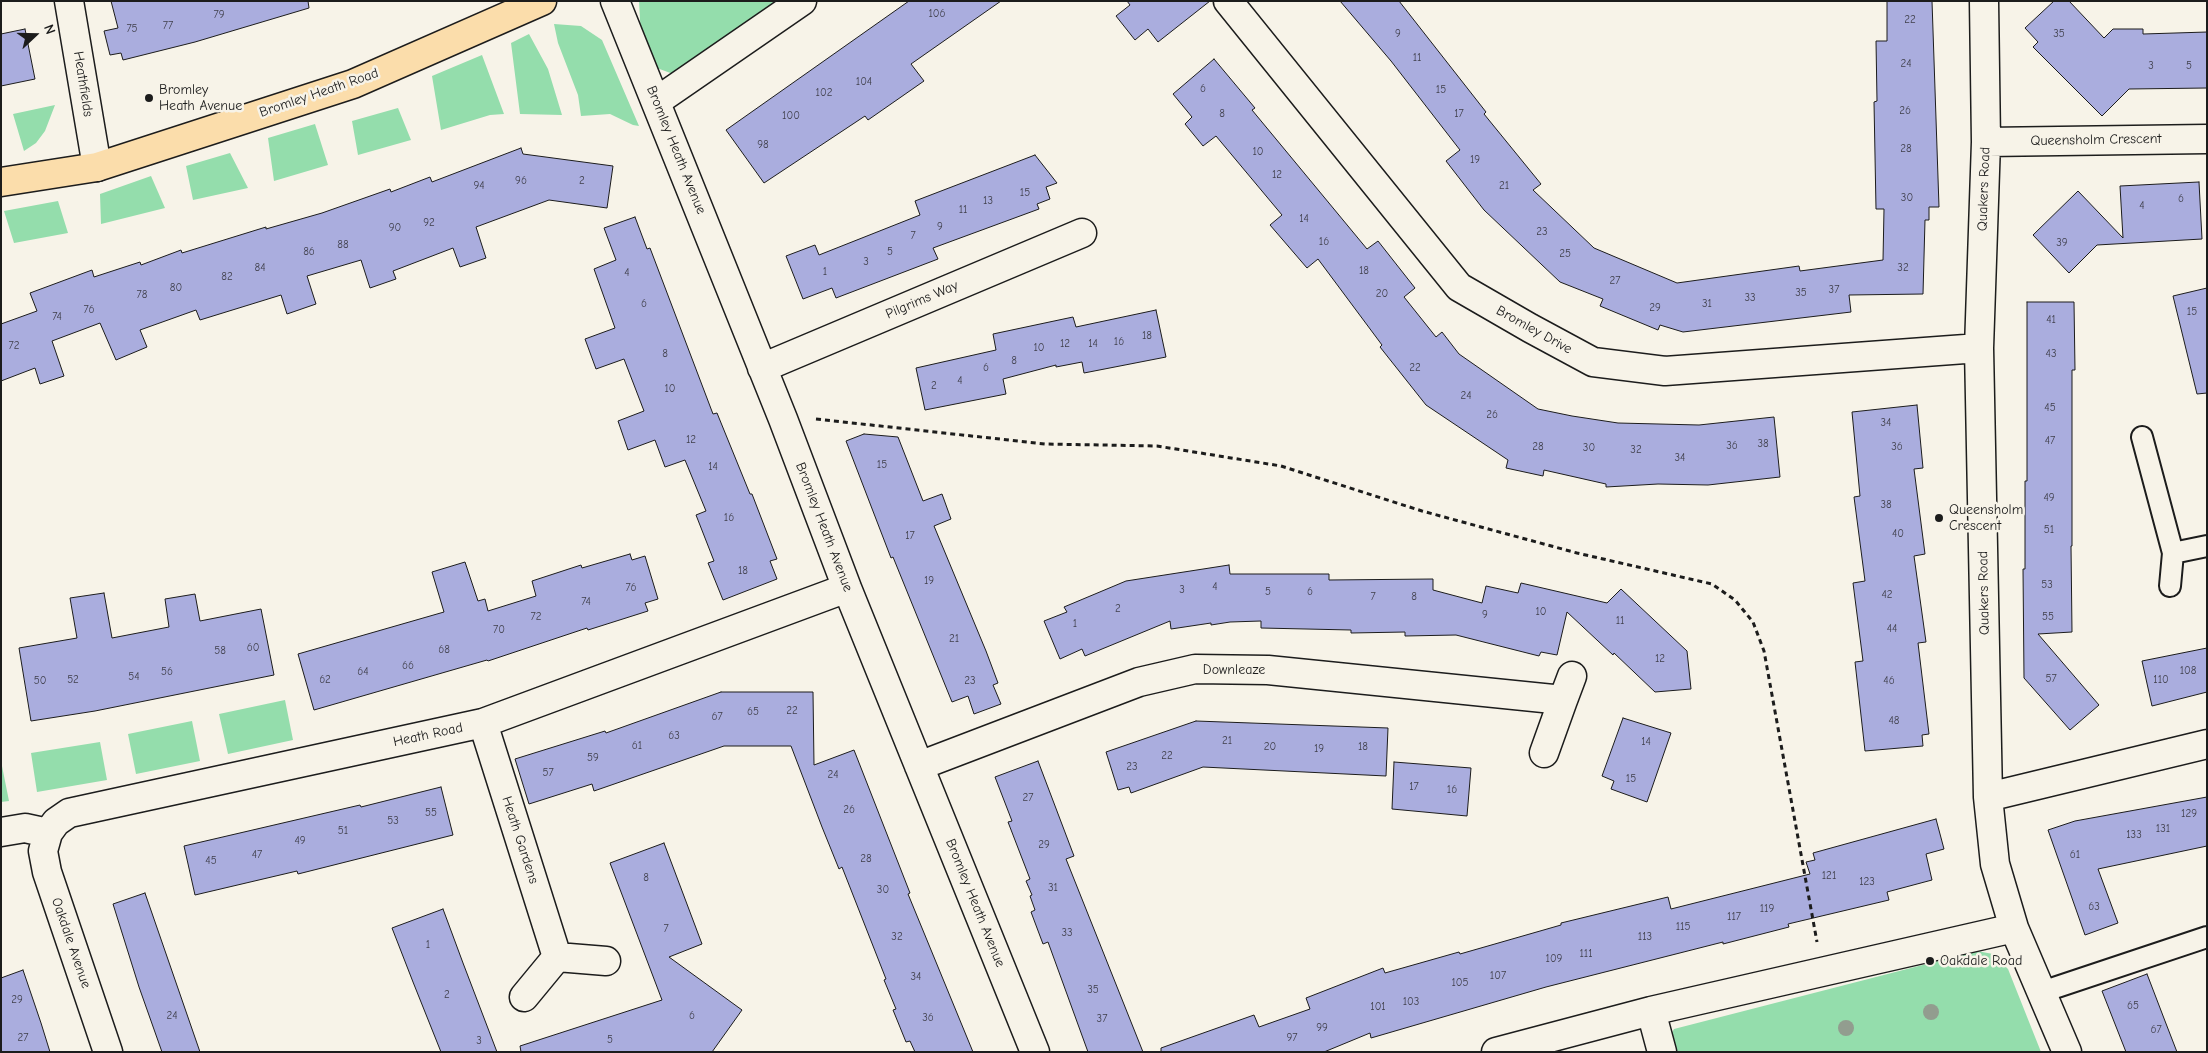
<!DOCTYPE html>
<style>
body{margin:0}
#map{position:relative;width:2208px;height:1053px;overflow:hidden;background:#f7f3e8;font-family:"Comic Neue",sans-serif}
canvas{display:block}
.frame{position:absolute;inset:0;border:2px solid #1c1c1c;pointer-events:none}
.north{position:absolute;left:10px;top:10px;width:50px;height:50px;-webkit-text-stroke:4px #f7f3e8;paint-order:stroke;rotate:69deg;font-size:14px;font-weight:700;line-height:20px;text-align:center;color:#1c1c1c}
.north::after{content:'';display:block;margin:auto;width:18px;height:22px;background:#1c1c1c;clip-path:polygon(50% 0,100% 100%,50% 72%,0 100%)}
</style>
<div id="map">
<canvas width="2208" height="1053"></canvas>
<div class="frame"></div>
<div class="north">N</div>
</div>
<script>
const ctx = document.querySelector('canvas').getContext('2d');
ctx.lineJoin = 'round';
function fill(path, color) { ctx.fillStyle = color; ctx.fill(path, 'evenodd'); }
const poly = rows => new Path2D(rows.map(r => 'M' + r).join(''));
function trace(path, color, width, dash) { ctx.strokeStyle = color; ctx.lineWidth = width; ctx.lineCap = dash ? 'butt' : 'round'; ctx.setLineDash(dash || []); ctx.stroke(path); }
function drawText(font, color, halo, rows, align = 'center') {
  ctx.font = font + ' "Comic Neue",sans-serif'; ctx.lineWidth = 5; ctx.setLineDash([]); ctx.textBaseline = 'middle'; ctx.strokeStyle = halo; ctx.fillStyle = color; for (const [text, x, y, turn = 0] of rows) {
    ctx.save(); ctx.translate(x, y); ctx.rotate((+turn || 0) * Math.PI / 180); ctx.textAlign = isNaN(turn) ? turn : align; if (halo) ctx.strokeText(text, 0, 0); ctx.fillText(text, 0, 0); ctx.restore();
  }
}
const green = poly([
 [639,1,786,1,676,75,654,67,641,38],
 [554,24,581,26,602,40,639,126,633,125,610,114,581,116,578,95,558,43],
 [529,34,548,69,562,115,520,114,511,43],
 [482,55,504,114,490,115,441,130,432,76],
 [55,105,45,131,36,143,24,151,13,114],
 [398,108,411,140,358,155,352,121],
 [315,124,328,165,274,181,268,138],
 [230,153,248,188,193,200,186,166],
 [151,176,165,208,101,224,100,194],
 [58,201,68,233,14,243,4,211],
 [285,700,293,740,228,754,219,714],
 [192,721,200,761,136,774,128,734],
 [100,742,107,780,37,792,31,753],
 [1,761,9,801,1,802],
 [1977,951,1993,954,2008,969,2041,1052,1670,1052,1667,1042,1674,1029]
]);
const building = poly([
 [111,1,308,1,309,8,195,42,123,60,121,53,110,55,104,31,118,28,111,1],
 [909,1,1001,1,911,64,924,81,868,120,865,116,764,183,726,130,909,1],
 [1127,1,1210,1,1158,42,1148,29,1135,40,1116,16,1130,5,1127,1],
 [1340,1,1399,1,1486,112,1484,114,1541,184,1533,190,1594,248,1677,283,1799,266,1800,271,1883,260,1884,209,1876,209,1874,102,1877,101,1876,41,1887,41,1887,1,1932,1,1939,207,1929,207,1929,220,1925,220,1923,294,1849,295,1851,312,1683,332,1660,325,1658,330,1600,306,1603,299,1560,282,1484,210,1446,161,1460,150,1391,61,1340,1],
 [2054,1,2069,1,2104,38,2113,29,2143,29,2143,34,2207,32,2207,88,2129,89,2102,116,2033,47,2038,42,2025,28,2054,1],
 [25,29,35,79,1,86,1,34,25,29],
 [1214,59,1255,108,1252,110,1367,249,1378,241,1415,288,1404,297,1436,337,1442,332,1459,354,1538,409,1572,416,1618,423,1699,425,1774,417,1780,477,1708,485,1658,484,1606,487,1606,484,1544,470,1543,476,1506,468,1508,460,1426,405,1380,347,1382,345,1318,259,1307,268,1270,225,1282,215,1216,136,1203,146,1185,124,1192,117,1173,94,1214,59],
 [521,148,523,154,613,166,607,208,549,200,476,227,486,258,460,267,453,248,393,271,396,279,370,288,361,260,307,276,316,304,287,314,281,295,200,320,196,310,140,330,147,347,116,360,100,323,52,341,64,376,40,384,35,368,1,381,1,324,37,311,30,293,92,270,94,277,140,262,141,265,181,250,182,253,266,227,266,229,322,213,390,189,391,192,430,177,432,182,521,148],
 [1035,155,1057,183,1046,187,1050,199,1037,204,1039,209,933,248,938,259,836,298,832,288,803,299,786,256,815,245,819,255,920,215,915,201,1035,155],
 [2199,182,2202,239,2097,245,2069,273,2033,235,2078,191,2123,238,2120,186,2199,182],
 [635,217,647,249,650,248,713,414,717,413,750,494,752,494,777,559,770,561,777,579,723,600,708,563,714,561,696,515,706,511,685,460,665,467,655,440,628,450,618,421,644,411,624,359,596,369,585,339,615,328,594,269,616,260,604,228,635,217],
 [2207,288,2207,393,2197,394,2173,296,2207,288],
 [2027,302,2074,302,2075,370,2072,370,2072,546,2071,546,2072,632,2038,634,2099,705,2070,730,2024,678,2023,569,2025,569,2025,481,2027,481,2027,302],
 [1156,310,1166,357,1084,373,1082,362,1056,367,1056,365,1003,379,1006,394,925,410,916,368,996,350,993,334,1073,317,1076,327,1156,310],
 [1917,405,1923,468,1914,469,1925,554,1914,556,1926,642,1918,643,1929,734,1922,735,1923,746,1865,751,1855,662,1863,661,1853,583,1865,581,1854,497,1860,496,1852,412,1917,405],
 [864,434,898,437,923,501,942,494,951,519,934,526,986,651,998,683,993,685,1001,704,974,714,968,696,952,702,893,557,891,558,846,441,864,434],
 [630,554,632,560,645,556,658,599,645,603,648,611,588,630,587,628,488,661,487,660,314,710,298,654,444,612,432,572,465,562,478,601,485,599,488,611,536,596,532,581,581,565,582,568,630,554],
 [1229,565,1230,574,1329,574,1329,580,1433,579,1433,590,1482,603,1486,586,1518,593,1521,583,1607,603,1621,589,1687,651,1691,689,1655,692,1614,653,1613,655,1567,612,1557,655,1541,652,1539,656,1456,635,1405,636,1405,632,1351,633,1351,630,1261,628,1261,621,1230,622,1211,625,1211,623,1171,629,1170,621,1085,656,1082,649,1060,659,1044,621,1067,612,1064,607,1126,581,1229,565],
 [104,593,112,638,169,627,165,599,195,594,200,621,261,609,274,675,95,711,31,721,19,648,77,638,70,598,104,593],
 [2207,648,2207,692,2152,706,2142,661,2207,648],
 [721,692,813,692,814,765,854,750,910,893,908,894,973,1052,915,1052,910,1041,906,1042,893,1010,896,1009,884,980,886,979,842,867,839,869,822,827,791,746,724,746,594,791,592,784,529,804,515,759,605,731,606,733,721,692],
 [1623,718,1671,733,1647,802,1611,789,1614,781,1602,776,1623,718],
 [1196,721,1388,728,1386,776,1203,767,1131,793,1129,787,1118,790,1106,752,1196,721],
 [1038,761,1074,856,1066,859,1143,1052,1088,1052,1048,942,1043,944,1031,912,1035,910,1030,896,1032,895,1026,881,1030,879,1008,822,1012,821,995,777,1038,761],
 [1394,762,1471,768,1467,816,1392,809,1394,762],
 [441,787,453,835,298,874,297,871,195,895,184,846,360,805,361,807,441,787],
 [2207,797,2207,846,2098,869,2118,923,2085,935,2048,830,2075,821,2207,797],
 [1936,819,1944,849,1926,854,1932,880,1887,892,1889,900,1788,924,1789,927,1723,944,1723,942,1546,987,1371,1038,1370,1033,1324,1052,1161,1052,1161,1048,1254,1015,1259,1027,1310,1009,1306,998,1383,968,1385,973,1459,952,1460,954,1561,925,1561,923,1668,897,1671,909,1810,874,1806,862,1815,860,1813,853,1936,819],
 [664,843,702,944,669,957,742,1010,712,1052,521,1052,520,1046,662,1000,610,863,664,843],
 [145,893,200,1052,162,1052,139,987,113,904,145,893],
 [443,909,463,963,497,1052,441,1052,413,982,392,928,443,909],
 [23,970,41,1023,50,1052,1,1052,1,978,23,970],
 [2147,974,2165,1021,2177,1052,2126,1052,2102,991,2147,974]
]);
const path = poly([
 [816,419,1045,444,1157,446,1281,466,1422,511,1577,553,1712,584,1735,600,1753,622,1764,651,1817,942]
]);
const lane = poly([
 [2142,437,2173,553,2207,546],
 [2170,586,2173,553],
 [2042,992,2207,937]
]);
const street = poly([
 [69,1,97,167],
 [615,1,783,419,847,588,1035,1052],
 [1228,1,1459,287,1530,328,1593,362,1665,371,1979,348],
 [1984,1,1986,142,1979,348,1988,797,1995,864,2014,928,2067,1052],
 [657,101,802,1],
 [1986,142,2207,139],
 [762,368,1082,233],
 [1563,700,1572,676],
 [483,723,557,957,606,961],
 [919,766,1139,682,1195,669,1268,670,1563,700,1544,753],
 [1988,797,2207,744],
 [1,832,25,828,48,833,56,822,69,813,483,723,847,588],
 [48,833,43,851,47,872,108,1052],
 [524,997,557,957],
 [1651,1011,1662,1052],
 [1496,1052,1651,1011,2014,928]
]);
const primary = poly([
 [1,182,97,167,353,84,542,1]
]);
const trees = [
 [1931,1012],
 [1846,1028]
];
const markers = [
 [149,98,5,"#1c1c1c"],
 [1939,518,5,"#1c1c1c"],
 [1930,961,5,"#1c1c1c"]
];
const numberNames = [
 ["106",937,14],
 ["79",219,15],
 ["22",1910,20],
 ["77",168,26],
 ["75",132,29],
 ["9",1398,34],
 ["35",2059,34],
 ["11",1417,58],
 ["24",1906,64],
 ["3",2151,66],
 ["5",2189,66],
 ["104",864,82],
 ["6",1203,89],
 ["15",1441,90],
 ["102",824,93],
 ["26",1905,111],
 ["8",1222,114],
 ["17",1459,114],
 ["100",791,116],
 ["98",763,145],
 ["28",1906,149],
 ["10",1258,152],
 ["19",1475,160],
 ["12",1277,175],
 ["96",521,181],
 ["2",582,181],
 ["94",479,186],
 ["21",1504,186],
 ["15",1025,193],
 ["30",1907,198],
 ["6",2181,199],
 ["13",988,201],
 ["4",2142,206],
 ["11",963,210],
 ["14",1304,219],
 ["92",429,223],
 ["9",940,227],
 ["90",395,228],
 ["23",1542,232],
 ["7",913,236],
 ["16",1324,242],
 ["39",2062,243],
 ["88",343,245],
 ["86",309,252],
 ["5",890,252],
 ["25",1565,254],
 ["3",866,262],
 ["84",260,268],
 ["32",1903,268],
 ["18",1364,271],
 ["1",825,272],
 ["4",627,273],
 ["82",227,277],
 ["27",1615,281],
 ["80",176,288],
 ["37",1834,290],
 ["35",1801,293],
 ["20",1382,294],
 ["78",142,295],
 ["33",1750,298],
 ["6",644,304],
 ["31",1707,304],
 ["29",1655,308],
 ["76",89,310],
 ["15",2192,312],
 ["74",57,317],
 ["41",2051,320],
 ["18",1147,336],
 ["16",1119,342],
 ["12",1065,344],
 ["14",1093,344],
 ["72",14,346],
 ["10",1039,348],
 ["8",665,354],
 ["43",2051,354],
 ["8",1014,361],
 ["6",986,368],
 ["22",1415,368],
 ["4",960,381],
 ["2",934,386],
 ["10",670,389],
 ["24",1466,396],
 ["45",2050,408],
 ["26",1492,415],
 ["34",1886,423],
 ["12",691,440],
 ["47",2050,441],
 ["38",1763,444],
 ["36",1732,446],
 ["28",1538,447],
 ["36",1897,447],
 ["30",1589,448],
 ["32",1636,450],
 ["34",1680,458],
 ["15",882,465],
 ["14",713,467],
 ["49",2049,498],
 ["38",1886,505],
 ["16",729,518],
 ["51",2049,530],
 ["40",1898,534],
 ["17",910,536],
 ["18",743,571],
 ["19",929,581],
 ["53",2047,585],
 ["4",1215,587],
 ["76",631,588],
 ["3",1182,590],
 ["5",1268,592],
 ["6",1310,592],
 ["42",1887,595],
 ["7",1373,597],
 ["8",1414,597],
 ["74",586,602],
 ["2",1118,609],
 ["10",1541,612],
 ["9",1485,615],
 ["72",536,617],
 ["55",2048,617],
 ["11",1620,621],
 ["1",1075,624],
 ["44",1892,629],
 ["70",499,630],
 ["21",954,639],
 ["60",253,648],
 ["68",444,650],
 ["58",220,651],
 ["12",1660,659],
 ["66",408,666],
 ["108",2188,671],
 ["56",167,672],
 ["64",363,672],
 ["54",134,677],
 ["57",2051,679],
 ["52",73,680],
 ["62",325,680],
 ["110",2161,680],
 ["50",40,681],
 ["23",970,681],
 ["46",1889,681],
 ["22",792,711],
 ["65",753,712],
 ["67",717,717],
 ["48",1894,721],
 ["63",674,736],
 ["21",1227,741],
 ["14",1646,742],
 ["61",637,746],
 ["20",1270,747],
 ["18",1363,747],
 ["19",1319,749],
 ["22",1167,756],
 ["59",593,758],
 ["23",1132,767],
 ["57",548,773],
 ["24",833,775],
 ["15",1631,779],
 ["17",1414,787],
 ["16",1452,790],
 ["27",1028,798],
 ["26",849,810],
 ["55",431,813],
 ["129",2189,814],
 ["53",393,821],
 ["131",2163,829],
 ["51",343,831],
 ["133",2134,835],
 ["49",300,841],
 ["29",1044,845],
 ["47",257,855],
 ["61",2075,855],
 ["28",866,859],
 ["45",211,861],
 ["121",1829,876],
 ["8",646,878],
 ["123",1867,882],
 ["31",1053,888],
 ["30",883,890],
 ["63",2094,907],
 ["119",1767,909],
 ["117",1734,917],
 ["115",1683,927],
 ["7",666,929],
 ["33",1067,933],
 ["32",897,937],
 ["113",1645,937],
 ["1",428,945],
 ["111",1586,954],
 ["109",1554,959],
 ["107",1498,976],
 ["34",916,977],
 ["105",1460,983],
 ["35",1093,990],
 ["2",447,995],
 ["29",17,1000],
 ["103",1411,1002],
 ["65",2133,1006],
 ["101",1378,1007],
 ["24",172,1016],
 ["6",692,1016],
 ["36",928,1018],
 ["37",1102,1019],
 ["99",1322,1028],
 ["67",2156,1030],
 ["27",23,1038],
 ["97",1292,1038],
 ["5",610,1040],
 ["3",479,1041]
];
const streetNames = [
 ["Heathfields",83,84,81],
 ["Bromley Heath Road",319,93,-19],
 ["Queensholm Crescent",2096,140,-1],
 ["Bromley Heath Avenue",676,150,68],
 ["Quakers Road",1984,189,-88],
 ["Pilgrims Way",922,300,-23],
 ["Bromley Drive",1534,330,29],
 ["Bromley Heath Avenue",824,527,69],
 ["Quakers Road",1984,593,-91],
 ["Downleaze",1234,670],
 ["Heath Road",428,735,-12],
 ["Heath Gardens",520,840,72],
 ["Bromley Heath Avenue",975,903,68],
 ["Oakdale Avenue",71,943,71]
];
const poiNames = [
 ["Bromley",159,90],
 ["Heath Avenue",159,106],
 ["Queensholm",1949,510],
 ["Crescent",1949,526],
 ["Oakdale Road",1940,961]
];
fill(green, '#94ddac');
fill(building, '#aaadde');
trace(building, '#1c1c1c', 1);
trace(lane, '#1c1c1c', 24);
trace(street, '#1c1c1c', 31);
trace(primary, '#1c1c1c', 31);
trace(path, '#1c1c1c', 3, [5, 4]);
trace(lane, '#f7f3e8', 20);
trace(street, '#f7f3e8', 28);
trace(primary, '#fbddab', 28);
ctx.fillStyle = '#929d8f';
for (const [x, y] of trees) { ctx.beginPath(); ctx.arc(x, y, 8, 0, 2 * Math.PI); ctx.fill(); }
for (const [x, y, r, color] of markers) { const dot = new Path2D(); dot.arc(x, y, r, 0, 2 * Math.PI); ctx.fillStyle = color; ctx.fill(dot); trace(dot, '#f7f3e8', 2); }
drawText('11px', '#40404c', null, numberNames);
drawText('14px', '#1c1c1c', '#f7f3e8', streetNames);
drawText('14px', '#1c1c1c', '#f7f3e8', poiNames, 'left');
</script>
